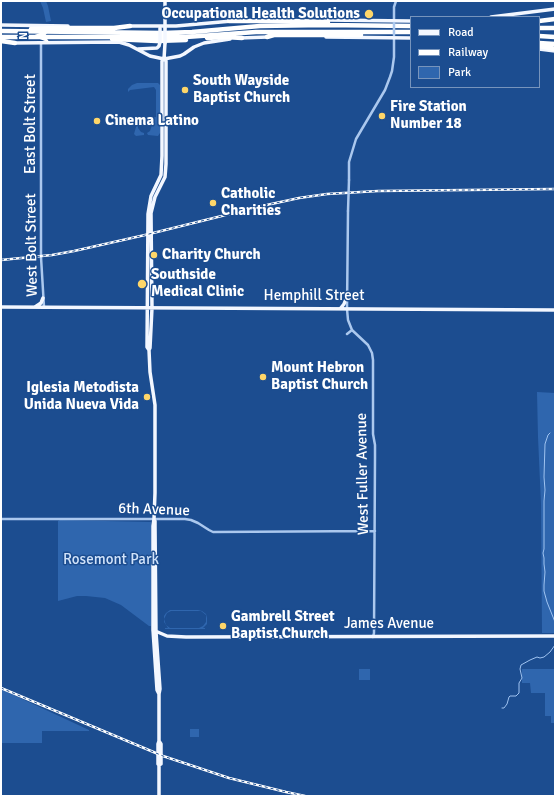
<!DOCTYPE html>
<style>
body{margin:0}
#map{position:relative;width:556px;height:797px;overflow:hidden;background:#1c4d90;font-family:Signika,sans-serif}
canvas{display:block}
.frame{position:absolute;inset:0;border:2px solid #fff;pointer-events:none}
.legend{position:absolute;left:410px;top:16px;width:130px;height:72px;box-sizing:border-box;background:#1c4d90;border:1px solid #7794bc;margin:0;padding:5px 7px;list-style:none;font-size:12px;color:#fff}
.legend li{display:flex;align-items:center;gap:8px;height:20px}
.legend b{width:20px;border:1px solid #7794bc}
.north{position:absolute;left:16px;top:16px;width:40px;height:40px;-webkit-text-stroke:3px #1c4d90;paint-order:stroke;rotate:270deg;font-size:11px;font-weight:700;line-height:16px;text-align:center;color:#fff}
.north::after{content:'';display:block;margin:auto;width:14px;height:18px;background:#fff;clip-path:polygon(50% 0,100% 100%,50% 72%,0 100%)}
</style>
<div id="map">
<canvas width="556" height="797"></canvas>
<div class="frame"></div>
<ul class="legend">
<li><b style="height:5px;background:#f3f7ff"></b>Road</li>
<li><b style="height:5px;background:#fff"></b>Railway</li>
<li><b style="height:11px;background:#2f66ae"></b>Park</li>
</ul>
<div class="north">N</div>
</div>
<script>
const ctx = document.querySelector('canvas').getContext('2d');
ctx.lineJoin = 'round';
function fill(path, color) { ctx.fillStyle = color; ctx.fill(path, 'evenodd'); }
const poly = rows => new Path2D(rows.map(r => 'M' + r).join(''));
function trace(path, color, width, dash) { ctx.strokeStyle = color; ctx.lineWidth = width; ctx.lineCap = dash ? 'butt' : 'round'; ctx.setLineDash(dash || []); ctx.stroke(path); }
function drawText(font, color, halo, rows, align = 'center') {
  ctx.font = font + ' Signika,sans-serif'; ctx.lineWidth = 3; ctx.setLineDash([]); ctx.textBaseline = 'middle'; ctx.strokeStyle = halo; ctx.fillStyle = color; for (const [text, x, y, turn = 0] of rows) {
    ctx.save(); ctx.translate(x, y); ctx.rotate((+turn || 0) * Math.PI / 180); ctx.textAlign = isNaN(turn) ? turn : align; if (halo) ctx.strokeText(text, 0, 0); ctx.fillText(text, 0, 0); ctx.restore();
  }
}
const green = poly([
 [40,1,46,1,48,6,51,21,46,22,43,8],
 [137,83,158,83,160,85,160,133,158,136,148,135,147,133,150,131,152,125,149,120,146,119,140,120,138,126,138,128,141,132,144,133,144,135,136,136,134,134,138,120,156,117,156,90,154,87,130,90,128,92,128,89,132,85],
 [537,392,555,393,555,633,542,633,541,504,538,437],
 [60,520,151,522,151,626,149,626,121,605,105,598,86,596,77,596,58,601,58,521],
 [170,610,198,610,202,611,206,614,207,618,207,624,203,628,205,628,205,629,165,629,165,628,168,628,164,622,164,616,166,613],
 [171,611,201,611,206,615,206,622,203,626,199,628,170,628,166,625,164,619,167,613],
 [359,669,370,669,370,680,359,680],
 [522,669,555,669,555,723,551,723,551,716,545,716,545,693,531,693,530,683,522,683],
 [1,689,89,730,89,731,42,731,42,743,1,743],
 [190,729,199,729,199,737,190,737]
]);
const stream = poly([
 [550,433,548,435,545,444,544,477,545,490,544,501,544,549,543,553,544,558,544,564,545,572,544,585,544,591,547,602,555,622],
 [502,708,504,708,507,704,509,697,510,696,516,696,519,693,519,683,522,678,520,669,521,665,530,660,537,657,540,658,544,657,550,652,555,645]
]);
const minor = poly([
 [394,22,394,7,396,1],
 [41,43,41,257,44,307],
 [349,180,349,162,356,139,385,90,390,77,392,71,394,57,394,36],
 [348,211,347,309,348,320,352,330,368,345,372,353,373,360,373,434,375,445,375,457,374,633,373,637],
 [347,334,352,330],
 [1,519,185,519,191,520,198,523,209,530,213,532,375,531]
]);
const major = poly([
 [165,1,165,28],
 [491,17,555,9],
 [326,20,411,21],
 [1,25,68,26],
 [128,26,176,26,232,21],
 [326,37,411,38],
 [240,38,268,37],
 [14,43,119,42,129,45,150,56,164,59,180,56,184,54,194,47,204,43,230,39],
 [138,49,157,48,159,46,160,42],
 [539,49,555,51],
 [1,307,555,310],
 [35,307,41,303,43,298],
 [340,309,344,304,347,296],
 [149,350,150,348,152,308,151,213,155,197,165,177,166,164,166,61,164,59],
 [155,521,155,525,156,632,160,689,159,694,159,741,158,744,158,764,159,765],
 [153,630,167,636,186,637,555,636],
 [159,694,157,690,153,630,153,526,154,519,155,493,155,405,150,372,149,350,147,347,148,214,151,196,161,175,162,156,162,61,164,59,165,43],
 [159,796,159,765,161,764,161,744,159,741]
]);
const highway = poly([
 [229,21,293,21,328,22],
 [539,21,555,19],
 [539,28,555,28],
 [31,29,56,28,114,28,130,26],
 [1,31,163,33,192,32,237,28,260,26,324,25,411,26],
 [539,36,555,37],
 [1,37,186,37,256,32,411,32],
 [267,37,274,35,361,35],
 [207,38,225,37,242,38],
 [112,39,157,41,186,40],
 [1,41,15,43],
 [539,43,555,44],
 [539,46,555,49]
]);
const rail = poly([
 [1,260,52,255,74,251,145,235,262,206,299,198,327,194,378,191,555,189],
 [1,688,163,756,229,778,286,792,305,796]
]);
const minorBridge = poly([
 [394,35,394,23],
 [348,211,349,180]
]);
const majorBridge = poly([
 [160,42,160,28],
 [165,43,165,29]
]);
const markers = [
 [369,14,5,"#fed669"],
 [185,90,4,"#fed669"],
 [382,116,4,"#fed669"],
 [97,121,4,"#fed669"],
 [213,203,4,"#fed669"],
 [154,255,4,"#fed669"],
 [142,284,5,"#fed669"],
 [263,377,4,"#fed669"],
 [147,397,4,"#fed669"],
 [223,626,4,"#fed669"]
];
const poiNames = [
 ["Occupational Health Solutions",360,14,"right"],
 ["South Wayside",193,81],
 ["Baptist Church",193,98],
 ["Fire Station",390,107],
 ["Number 18",390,124],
 ["Cinema Latino",105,121],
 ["Catholic",221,194],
 ["Charities",221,211],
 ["Charity Church",162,255],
 ["Southside",151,275],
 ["Medical Clinic",151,292],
 ["Mount Hebron",271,368],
 ["Baptist Church",271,385],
 ["Iglesia Metodista",139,388,"right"],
 ["Unida Nueva Vida",139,405,"right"],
 ["Gambrell Street",231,617],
 ["Baptist Church",231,634]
];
const streetNames = [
 ["East Bolt Street",31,124,-90],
 ["West Bolt Street",32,245,-91],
 ["Hemphill Street",314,296],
 ["West Fuller Avenue",363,474,-91],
 ["6th Avenue",154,510,2],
 ["James Avenue",389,624]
];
const parkNames = [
 ["Rosemont Park",111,560]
];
fill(green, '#2f66ae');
trace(stream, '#9fc3f0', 1);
trace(minor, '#abc8ee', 2.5);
trace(major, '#f3f7ff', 3.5);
trace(highway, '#fff', 4.5);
trace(rail, '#fff', 2.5);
trace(rail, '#1c4d90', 1, [3]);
trace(minorBridge, '#abc8ee', 2.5);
trace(majorBridge, '#f3f7ff', 3.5);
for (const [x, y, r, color] of markers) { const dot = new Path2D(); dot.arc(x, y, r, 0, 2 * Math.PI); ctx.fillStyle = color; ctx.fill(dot); trace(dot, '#1c4d90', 1.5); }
drawText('bold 15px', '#fff', '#1c4d90', poiNames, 'left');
drawText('15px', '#fff', '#1c4d90', streetNames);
drawText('15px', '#d1e3fa', '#1c4d90', parkNames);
</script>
